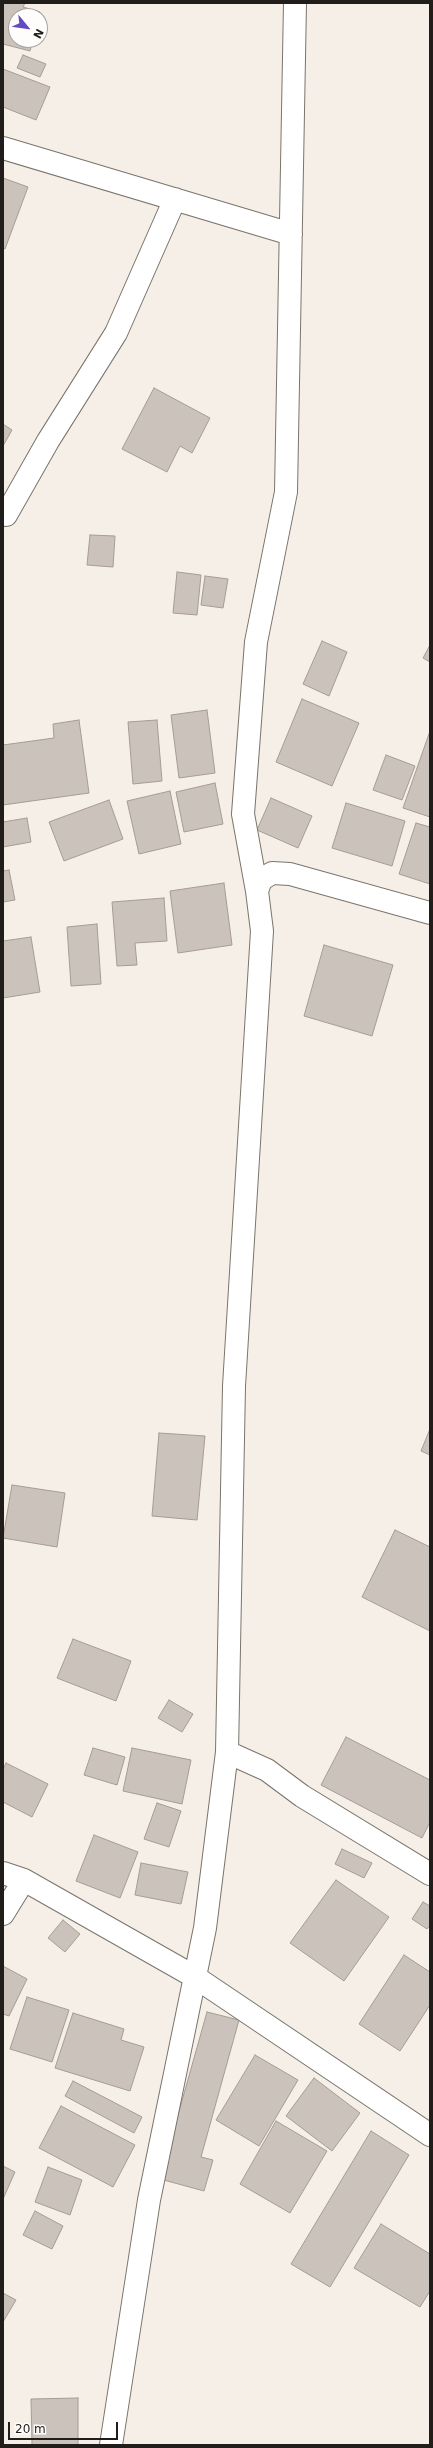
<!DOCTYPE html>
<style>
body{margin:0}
#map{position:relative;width:433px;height:2448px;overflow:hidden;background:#f6efe7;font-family:"DejaVu Sans",sans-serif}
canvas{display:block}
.frame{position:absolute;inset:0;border:4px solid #201d1a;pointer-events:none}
.north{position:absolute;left:8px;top:8px;width:40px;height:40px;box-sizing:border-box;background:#fffdfc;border:1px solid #a6a3a2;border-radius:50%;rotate:119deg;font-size:11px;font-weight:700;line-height:16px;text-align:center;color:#201d1a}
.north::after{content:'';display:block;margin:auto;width:14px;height:18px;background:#6549c2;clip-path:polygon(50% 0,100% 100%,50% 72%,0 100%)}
.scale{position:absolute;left:8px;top:2422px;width:110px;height:18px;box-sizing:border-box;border:2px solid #201d1a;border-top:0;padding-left:5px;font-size:12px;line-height:14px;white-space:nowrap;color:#201d1a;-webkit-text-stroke:3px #fffdfc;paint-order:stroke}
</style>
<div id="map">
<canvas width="433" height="2448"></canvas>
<div class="frame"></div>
<div class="north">N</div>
<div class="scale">20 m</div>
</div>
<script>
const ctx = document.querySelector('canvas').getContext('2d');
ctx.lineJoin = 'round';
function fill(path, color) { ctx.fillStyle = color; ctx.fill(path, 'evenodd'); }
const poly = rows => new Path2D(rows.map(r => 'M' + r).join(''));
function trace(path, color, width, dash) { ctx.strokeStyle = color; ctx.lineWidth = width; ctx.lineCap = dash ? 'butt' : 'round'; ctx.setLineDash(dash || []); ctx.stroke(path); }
const building = poly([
 [3,3,25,3,23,7,40,12,39,16,16,16,16,40,33,40,30,51,3,44,3,3],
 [23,55,46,64,40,77,17,68,23,55],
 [3,69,50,87,36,120,3,107,3,69],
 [3,178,28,187,5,249,3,248,3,178],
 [154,388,210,418,192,453,180,446,167,472,122,449,154,388],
 [3,424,12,430,3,446,3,424],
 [90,535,115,536,113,567,87,565,90,535],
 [177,572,201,575,197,615,173,613,177,572],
 [205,576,228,579,223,608,201,605,205,576],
 [322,641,347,652,329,696,303,684,322,641],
 [430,645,430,662,423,658,430,645],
 [302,699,359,723,332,786,276,762,302,699],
 [207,710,215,773,179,778,171,715,207,710],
 [79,720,89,793,3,805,3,745,54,738,53,724,79,720],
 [157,720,162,781,133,784,128,722,157,720],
 [430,731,430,817,403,808,430,731],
 [386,755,415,766,402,800,373,790,386,755],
 [215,783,223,824,184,832,176,792,215,783],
 [170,791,181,844,139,854,127,801,170,791],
 [271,798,312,816,298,848,257,830,271,798],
 [109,800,123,839,64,861,49,822,109,800],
 [346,803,405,821,392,866,332,848,346,803],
 [27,818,31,842,3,847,3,822,27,818],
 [416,823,430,827,430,884,399,874,416,823],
 [9,870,15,900,3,902,3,871,9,870],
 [224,883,232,945,178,953,170,891,224,883],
 [164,898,167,941,135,943,137,965,117,966,112,902,164,898],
 [97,924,101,984,71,986,67,927,97,924],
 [31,937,40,992,3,998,3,941,31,937],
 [324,945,393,965,372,1036,304,1016,324,945],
 [430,1429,430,1455,421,1451,430,1429],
 [159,1433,205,1436,197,1520,152,1516,159,1433],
 [12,1485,65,1493,57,1547,3,1538,12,1485],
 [395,1530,430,1547,430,1631,362,1597,395,1530],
 [73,1639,131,1661,116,1701,57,1678,73,1639],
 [169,1700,193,1714,182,1732,158,1718,169,1700],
 [346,1737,430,1780,430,1822,422,1838,321,1785,346,1737],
 [93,1748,125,1757,117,1785,84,1775,93,1748],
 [132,1748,191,1760,182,1804,123,1791,132,1748],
 [6,1763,48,1784,32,1817,3,1802,3,1769,6,1763],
 [157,1803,181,1811,169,1847,144,1839,157,1803],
 [94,1835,138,1852,120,1898,76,1881,94,1835],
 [342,1849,372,1863,364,1878,335,1864,342,1849],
 [141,1863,188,1872,181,1904,135,1895,141,1863],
 [336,1880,389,1917,344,1981,290,1943,336,1880],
 [423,1902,430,1906,430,1925,427,1929,412,1919,423,1902],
 [63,1920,80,1934,65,1952,48,1938,63,1920],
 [404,1955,430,1972,430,2005,400,2051,359,2024,404,1955],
 [3,1966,27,1979,9,2016,3,2014,3,1966],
 [27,1997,69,2010,52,2062,10,2049,27,1997],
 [207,2012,239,2020,201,2157,213,2160,204,2191,160,2179,207,2012],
 [73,2013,124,2029,121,2040,144,2047,130,2091,55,2068,73,2013],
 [255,2055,298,2080,259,2146,216,2120,255,2055],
 [314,2078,360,2113,332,2151,286,2116,314,2078],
 [73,2081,142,2117,134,2133,65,2096,73,2081],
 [61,2106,135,2145,113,2187,39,2148,61,2106],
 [276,2121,327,2151,290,2213,240,2184,276,2121],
 [371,2131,409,2155,330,2287,291,2264,371,2131],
 [3,2166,15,2172,3,2199,3,2166],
 [48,2167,82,2180,70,2215,35,2202,48,2167],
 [35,2211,63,2226,52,2249,23,2235,35,2211],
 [381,2224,430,2254,430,2291,420,2307,354,2268,381,2224],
 [3,2293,16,2300,3,2322,3,2293],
 [78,2398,78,2445,32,2445,31,2399,78,2398]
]);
const minor = poly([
 [3,148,291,234],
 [6,515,48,441,116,333,175,199],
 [257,891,243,814,256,642,286,492,295,3],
 [227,1752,234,1386,262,931,257,891,261,880,272,873,290,874,430,913],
 [3,1873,24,1880,195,1977,430,2135],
 [3,1914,24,1880],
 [111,2445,149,2200,205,1928,227,1752,267,1770,302,1796,430,1874]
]);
fill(building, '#cac2bb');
trace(building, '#a49c95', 1);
trace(minor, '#7a746c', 24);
trace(minor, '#fff', 22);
</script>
